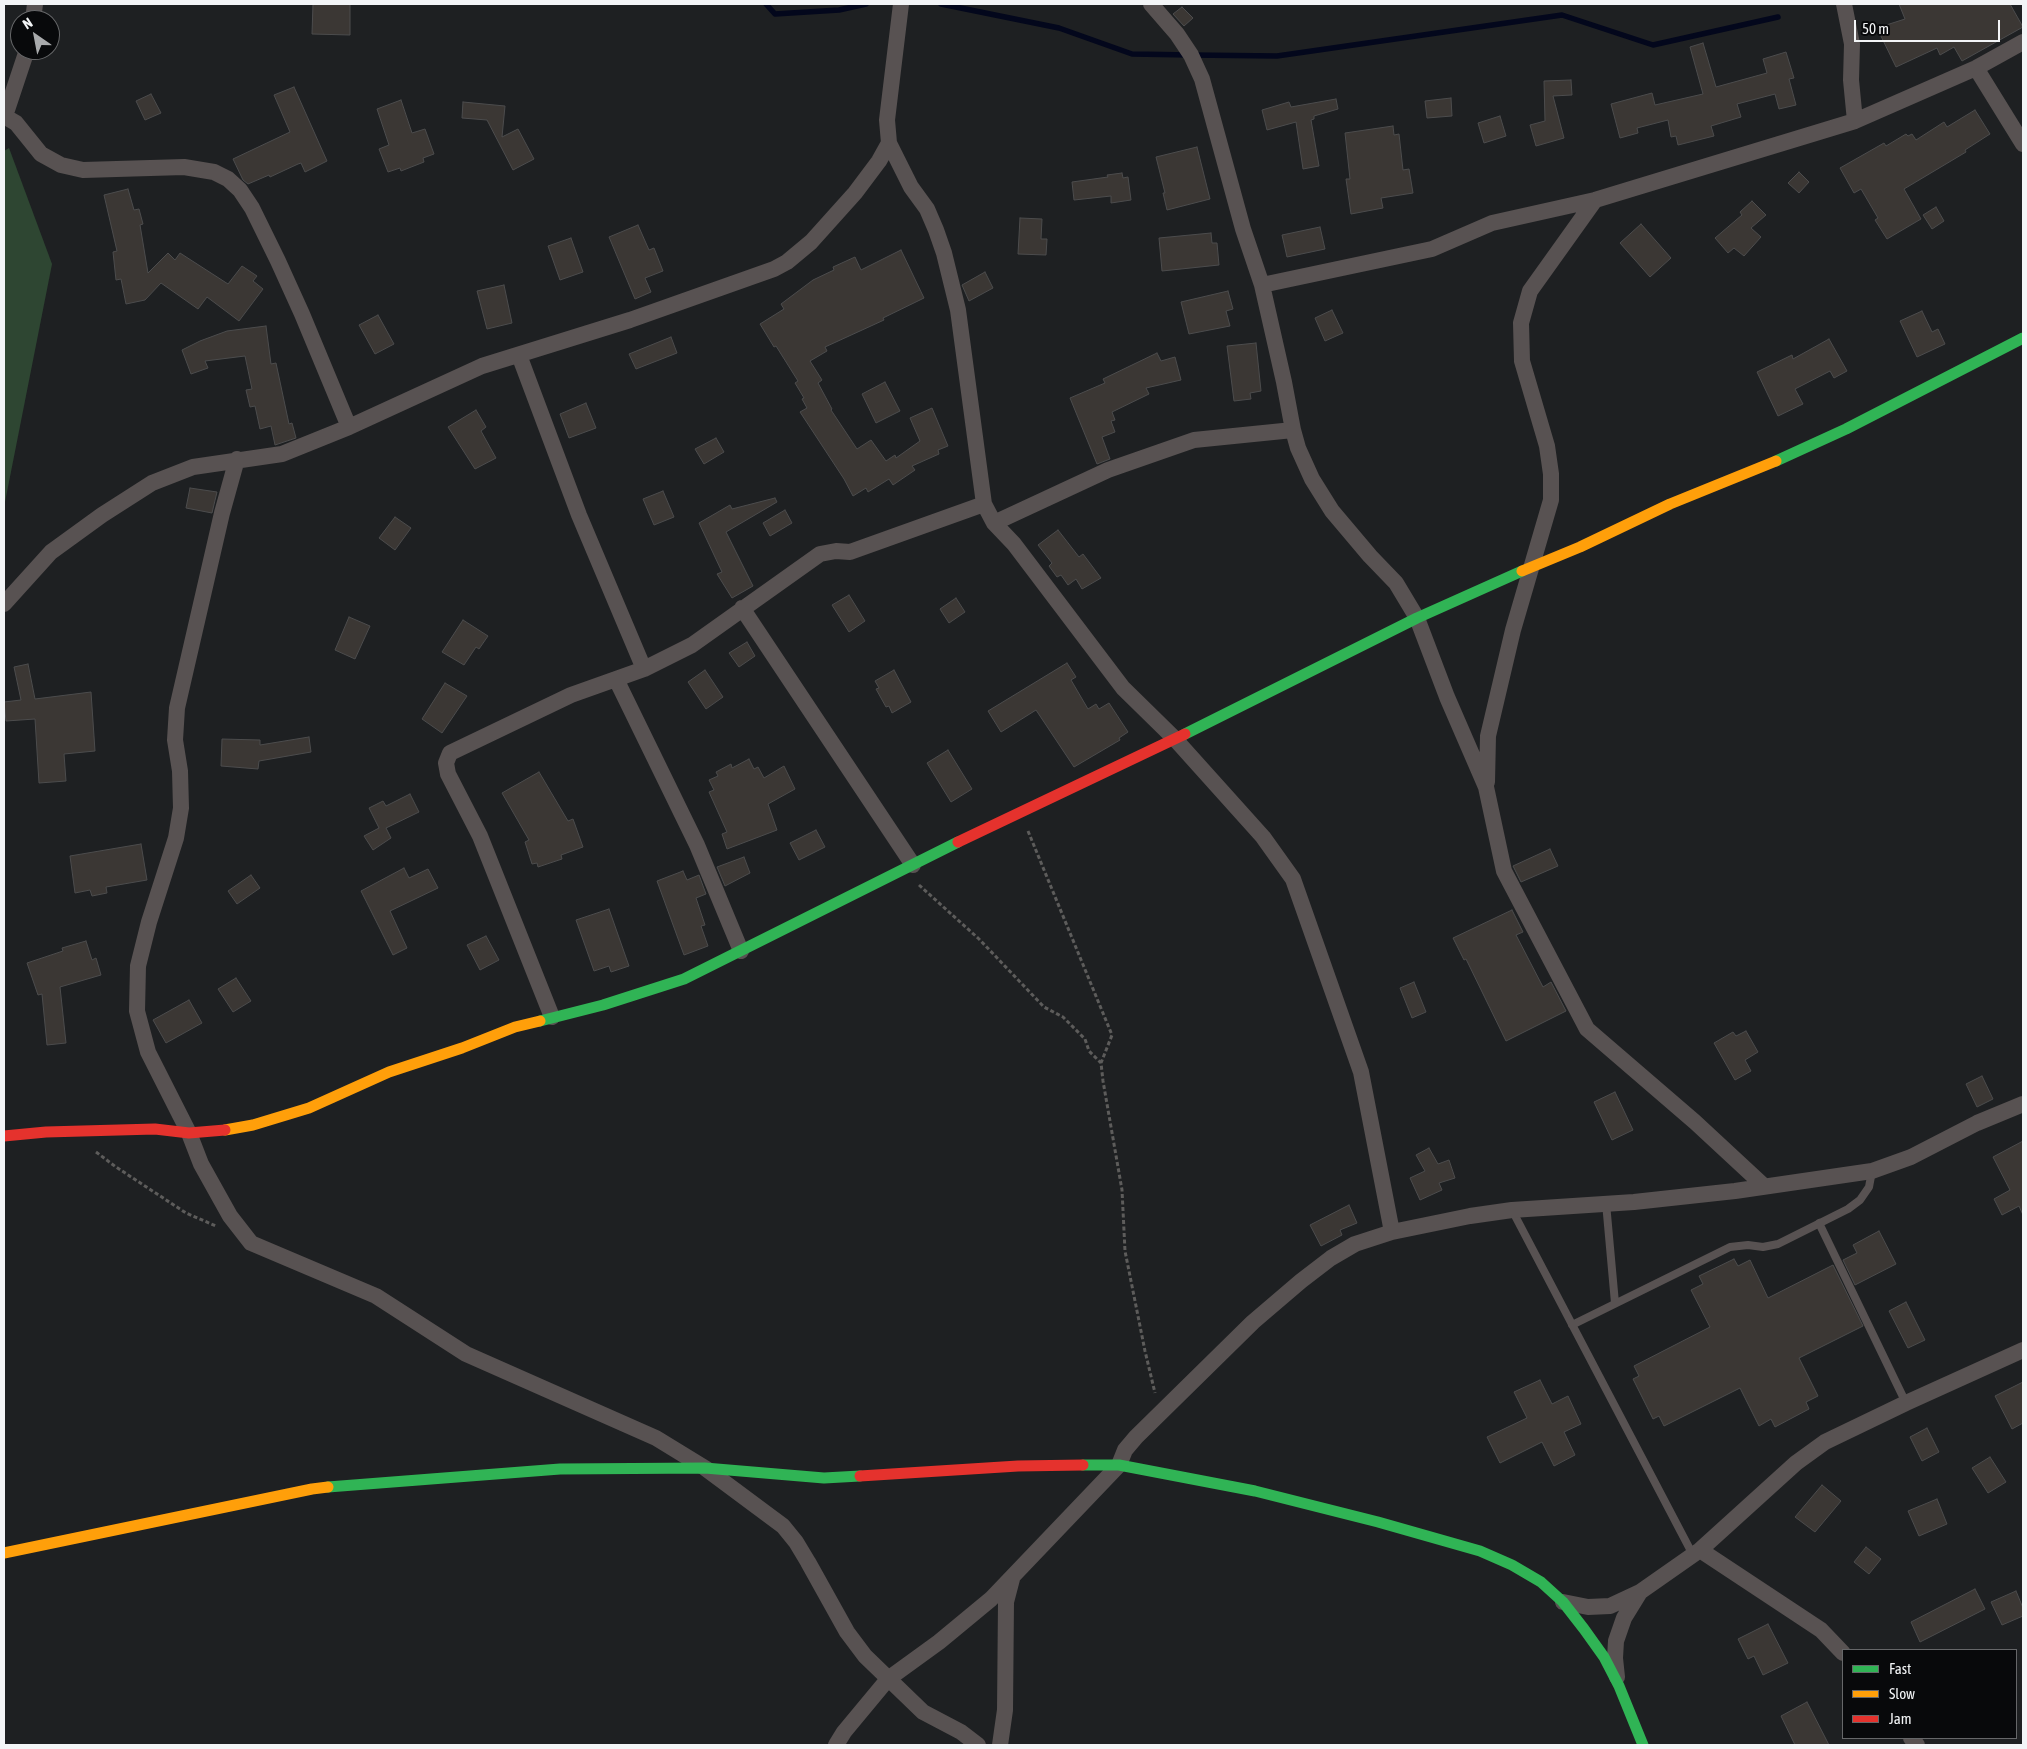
<!DOCTYPE html>
<style>
body{margin:0}
#map{position:relative;width:2027px;height:1749px;overflow:hidden;background:#1e2022;font-family:"Asap Condensed",sans-serif}
canvas{display:block}
.frame{position:absolute;inset:0;border:5px solid #f3f5f7;pointer-events:none}
.legend{position:absolute;left:1842px;top:1649px;width:175px;height:90px;box-sizing:border-box;background:#08090b;border:1px solid #666769;margin:0;padding:6px 9px;list-style:none;font-size:15px;color:#f3f5f7}
.legend li{display:flex;align-items:center;gap:10px;height:25px}
.legend b{width:25px;border:1px solid #666769}
.north{position:absolute;left:10px;top:10px;width:50px;height:50px;box-sizing:border-box;background:#08090b;border:1px solid #666769;border-radius:50%;rotate:327deg;font-size:14px;font-weight:700;line-height:20px;text-align:center;color:#f3f5f7}
.north::after{content:'';display:block;margin:auto;width:18px;height:22px;background:#a8aaac;clip-path:polygon(50% 0,100% 100%,50% 72%,0 100%)}
.scale{position:absolute;left:1854px;top:20px;width:146px;height:22px;box-sizing:border-box;border:2px solid #f3f5f7;border-top:0;padding-left:6px;font-size:15px;line-height:18px;white-space:nowrap;color:#f3f5f7;-webkit-text-stroke:4px #08090b;paint-order:stroke}
</style>
<div id="map">
<canvas width="2027" height="1749"></canvas>
<div class="frame"></div>
<ul class="legend">
<li><b style="height:6px;background:#30b455"></b>Fast</li>
<li><b style="height:6px;background:#ff9f0a"></b>Slow</li>
<li><b style="height:6px;background:#e5322d"></b>Jam</li>
</ul>
<div class="north">N</div>
<div class="scale">50 m</div>
</div>
<script>
const ctx = document.querySelector('canvas').getContext('2d');
ctx.lineJoin = 'round';
function fill(path, color) { ctx.fillStyle = color; ctx.fill(path, 'evenodd'); }
const poly = rows => new Path2D(rows.map(r => 'M' + r).join(''));
function trace(path, color, width, dash) { ctx.strokeStyle = color; ctx.lineWidth = width; ctx.lineCap = dash ? 'butt' : 'round'; ctx.setLineDash(dash || []); ctx.stroke(path); }
const forest = poly([
 [9,148,52,264,5,502,4,151]
]);
const stream = poly([
 [766,4,775,14,839,10,866,4],
 [941,4,1059,28,1132,54,1191,55,1277,56,1562,15,1653,45,1778,17]
]);
const building = poly([
 [313,4,350,4,350,35,312,34,313,4],
 [1899,4,2010,4,2023,27,1962,61,1954,47,1940,55,1937,48,1896,67,1877,28,1905,19,1899,4],
 [1182,7,1193,18,1184,26,1173,14,1182,7],
 [1703,43,1716,87,1767,73,1763,59,1786,52,1794,78,1789,79,1796,105,1779,109,1775,94,1737,104,1741,117,1711,126,1714,136,1678,145,1676,136,1671,137,1668,120,1637,128,1638,133,1620,138,1611,104,1652,93,1655,105,1703,94,1690,47,1703,43],
 [1571,80,1572,95,1553,96,1564,138,1536,146,1530,125,1545,121,1544,81,1571,80],
 [294,87,327,161,305,172,301,163,298,164,270,177,269,175,248,184,243,180,233,159,290,132,274,95,294,87],
 [151,94,161,113,145,120,136,101,151,94],
 [1451,98,1452,116,1427,118,1425,101,1451,98],
 [1336,99,1338,109,1314,116,1314,119,1311,120,1319,166,1303,169,1296,122,1267,130,1262,110,1289,102,1291,107,1336,99],
 [401,100,412,133,425,129,434,154,423,158,424,162,401,171,400,168,388,172,379,149,389,145,377,109,401,100],
 [463,102,505,106,502,137,518,129,534,159,513,170,487,120,462,118,463,102],
 [1975,110,1990,134,1965,150,1966,152,1904,189,1921,219,1887,239,1875,220,1878,218,1861,189,1854,193,1840,168,1884,143,1886,146,1906,134,1908,136,1912,134,1916,140,1944,122,1947,127,1975,110],
 [1500,116,1506,136,1484,143,1478,123,1500,116],
 [1393,126,1394,135,1399,134,1403,170,1409,169,1413,193,1381,198,1383,208,1351,214,1346,179,1350,179,1345,133,1393,126],
 [1197,147,1210,199,1167,210,1163,193,1165,193,1156,157,1197,147],
 [1799,172,1809,182,1799,193,1788,183,1799,172],
 [1122,173,1123,178,1128,177,1131,200,1111,203,1111,196,1074,200,1072,182,1108,177,1107,175,1122,173],
 [128,189,134,210,139,209,143,224,140,225,148,273,168,253,175,260,180,253,228,284,242,266,257,276,253,281,263,289,239,321,207,297,198,309,161,283,145,300,126,304,121,279,116,280,113,252,117,251,104,195,128,189],
 [1752,201,1766,215,1751,228,1761,237,1744,256,1734,248,1728,253,1715,238,1742,215,1740,212,1752,201],
 [1936,207,1944,221,1932,229,1923,215,1936,207],
 [1020,218,1042,219,1041,239,1047,239,1046,255,1018,254,1020,218],
 [1641,224,1671,258,1650,277,1620,243,1641,224],
 [638,225,649,250,654,248,663,271,645,278,651,292,635,299,609,237,638,225],
 [1320,227,1325,249,1287,257,1282,235,1320,227],
 [1211,233,1212,243,1217,243,1219,265,1162,271,1159,238,1211,233],
 [571,238,583,272,560,280,548,246,571,238],
 [901,250,924,298,883,318,884,320,825,347,827,351,810,361,822,380,818,383,832,409,831,410,857,449,871,440,886,461,895,455,896,458,920,441,910,418,932,408,948,446,938,450,939,454,912,466,915,470,893,485,889,479,868,492,866,488,853,496,844,479,800,412,807,408,802,399,804,398,795,383,798,381,776,346,774,347,760,324,784,309,781,304,813,280,834,270,833,267,855,257,861,270,901,250],
 [985,272,993,288,969,301,962,285,985,272],
 [504,285,512,323,487,329,477,291,504,285],
 [1228,291,1233,309,1226,311,1230,326,1189,334,1181,302,1228,291],
 [1332,310,1343,333,1325,341,1315,318,1332,310],
 [1922,311,1932,332,1938,329,1945,344,1917,357,1900,321,1922,311],
 [378,315,394,344,375,354,359,325,378,315],
 [266,326,271,364,276,363,289,424,292,423,296,438,275,445,271,426,260,429,255,406,250,407,246,390,252,389,245,356,205,361,208,368,191,374,182,350,200,341,227,331,266,326],
 [671,337,677,353,636,369,629,354,671,337],
 [1829,339,1847,371,1834,378,1830,371,1795,389,1803,404,1778,416,1757,372,1792,355,1793,359,1829,339],
 [1256,343,1261,391,1250,393,1251,399,1234,401,1227,346,1256,343],
 [1157,353,1161,361,1175,357,1181,380,1146,388,1149,394,1112,412,1115,420,1111,421,1115,432,1102,437,1110,459,1097,464,1070,398,1105,383,1103,379,1157,353],
 [885,382,900,411,876,423,862,394,885,382],
 [586,403,596,428,569,438,560,414,586,403],
 [476,410,486,427,481,431,496,458,475,469,448,427,476,410],
 [716,438,724,452,704,464,695,449,716,438],
 [190,488,217,492,212,513,186,508,190,488],
 [663,491,674,517,654,525,643,499,663,491],
 [775,498,777,502,726,532,753,586,732,598,717,574,722,572,699,523,730,505,732,509,775,498],
 [785,510,792,523,770,536,763,523,785,510],
 [395,517,411,528,395,550,379,538,395,517],
 [1058,530,1079,557,1083,554,1101,578,1082,589,1076,579,1068,585,1061,575,1057,577,1049,566,1052,563,1038,545,1058,530],
 [849,595,865,621,849,632,832,605,849,595],
 [956,598,965,612,949,623,940,609,956,598],
 [349,617,370,626,355,659,335,650,349,617],
 [463,620,488,636,479,649,476,647,464,665,442,652,463,620],
 [747,642,755,656,739,667,729,653,747,642],
 [1067,663,1076,677,1071,680,1088,709,1096,704,1099,709,1109,703,1128,732,1119,738,1120,740,1074,767,1036,710,1001,732,988,711,1067,663],
 [28,664,35,699,91,692,95,751,64,754,66,781,39,783,35,719,6,721,4,702,21,700,14,667,28,664],
 [705,670,723,697,706,709,688,682,705,670],
 [894,670,911,702,892,713,889,706,886,707,876,689,879,688,875,681,894,670],
 [445,683,467,696,442,733,422,719,445,683],
 [309,737,311,752,259,761,258,769,221,766,222,739,260,740,260,745,309,737],
 [948,750,972,789,951,802,927,763,948,750],
 [749,759,754,769,758,767,764,778,784,766,795,789,768,804,777,830,727,849,722,834,727,832,709,792,714,790,709,780,718,776,716,772,731,764,732,768,749,759],
 [539,772,568,821,573,819,583,847,561,855,562,859,538,867,537,863,532,864,525,842,529,840,502,793,539,772],
 [410,794,419,812,386,828,391,838,373,850,364,836,379,828,369,808,383,801,386,806,410,794],
 [816,830,825,847,799,860,790,843,816,830],
 [141,844,147,880,106,887,107,893,92,896,90,890,75,893,70,856,141,844],
 [1550,849,1558,866,1521,882,1513,866,1550,849],
 [744,857,750,873,725,886,717,867,744,857],
 [404,868,409,878,428,869,438,888,390,911,407,948,393,955,361,891,404,868],
 [683,871,687,880,699,875,706,894,696,898,705,925,701,926,708,946,684,955,657,881,683,871],
 [251,875,260,888,237,904,228,891,251,875],
 [609,909,629,966,611,972,609,966,594,971,576,920,609,909],
 [1512,910,1523,932,1516,935,1543,987,1551,982,1566,1011,1506,1041,1466,959,1464,960,1453,938,1512,910],
 [486,936,499,960,480,970,467,945,486,936],
 [86,941,92,960,96,958,101,975,60,987,66,1043,47,1045,42,994,38,995,27,963,63,951,62,948,86,941],
 [236,978,251,1001,233,1012,218,989,236,978],
 [1414,982,1426,1012,1412,1018,1400,988,1414,982],
 [189,1000,202,1023,166,1043,153,1020,189,1000],
 [1746,1031,1758,1052,1745,1060,1751,1071,1735,1080,1714,1043,1733,1032,1736,1036,1746,1031],
 [1982,1076,1993,1099,1977,1107,1966,1084,1982,1076],
 [1615,1092,1633,1130,1612,1140,1594,1102,1615,1092],
 [2023,1141,2023,1215,2019,1206,2002,1215,1994,1199,2010,1190,1993,1157,2023,1141],
 [1429,1148,1438,1164,1449,1160,1455,1178,1439,1183,1442,1190,1420,1200,1410,1178,1425,1171,1416,1155,1429,1148],
 [1349,1205,1357,1223,1340,1230,1342,1235,1321,1246,1310,1225,1349,1205],
 [1879,1231,1896,1264,1855,1285,1843,1260,1857,1253,1853,1245,1879,1231],
 [1734,1259,1738,1266,1750,1260,1768,1298,1833,1265,1863,1326,1799,1358,1818,1396,1806,1402,1809,1409,1775,1427,1771,1419,1759,1426,1740,1388,1664,1426,1659,1416,1653,1419,1633,1379,1639,1376,1634,1366,1710,1327,1691,1290,1703,1284,1699,1276,1734,1259],
 [1906,1302,1925,1340,1908,1348,1889,1311,1906,1302],
 [1540,1380,1552,1404,1568,1396,1581,1424,1564,1432,1575,1455,1554,1466,1542,1442,1500,1463,1487,1437,1527,1418,1514,1392,1540,1380],
 [2023,1382,2023,1423,2012,1429,1995,1396,2023,1382],
 [1927,1428,1939,1452,1922,1461,1910,1437,1927,1428],
 [1990,1457,2006,1482,1988,1493,1972,1468,1990,1457],
 [1822,1485,1841,1501,1815,1532,1795,1517,1822,1485],
 [1937,1499,1947,1524,1919,1536,1908,1511,1937,1499],
 [1866,1547,1881,1559,1869,1574,1854,1562,1866,1547],
 [1975,1589,1985,1609,1920,1642,1911,1622,1975,1589],
 [2016,1591,2023,1608,2023,1616,2002,1625,1991,1602,2016,1591],
 [1768,1624,1788,1663,1763,1675,1754,1656,1748,1659,1738,1639,1768,1624],
 [1807,1702,1829,1745,1795,1745,1781,1716,1807,1702]
]);
const path = poly([
 [1028,831,1112,1035,1101,1063,1103,1081,1122,1190,1125,1251,1145,1351,1155,1393],
 [919,885,979,939,1044,1007,1063,1017,1085,1039,1089,1051,1101,1063],
 [96,1152,116,1167,186,1213,216,1226]
]);
const lane = poly([
 [1606,1203,1615,1303],
 [1512,1210,1693,1555],
 [1819,1223,1906,1403],
 [1572,1325,1730,1247,1748,1245,1763,1247,1778,1244,1848,1209,1860,1200,1869,1187,1872,1171]
]);
const street = poly([
 [901,4,887,120,889,143,911,187,927,209,936,230,944,253,958,310,984,504,994,523,1014,544,1123,688,1175,739,1263,837,1293,879,1361,1072,1392,1232],
 [1151,4,1177,34,1191,55,1202,79,1243,229,1262,285,1284,382,1293,430,1298,448,1312,479,1332,511,1370,556,1396,583,1417,618,1447,697,1486,787,1504,871,1587,1029,1695,1122,1764,1186],
 [1844,4,1852,44,1851,80,1855,121],
 [33,20,35,4],
 [1976,68,2023,144],
 [4,116,16,123,41,154,61,165,83,170,184,167,214,172,228,179,240,190,252,208,278,261,302,314,349,427],
 [5,116,27,50],
 [1262,285,1432,249,1492,223,1595,200,1855,121,1976,68,2023,42],
 [519,355,579,515,644,669],
 [237,459,222,513,177,708,175,740,180,771,181,808,176,838,149,922,138,966,137,1011,148,1052,189,1133,201,1164,230,1216,251,1243,376,1296,466,1354,656,1438,705,1468,783,1526,796,1542,808,1562,847,1632,865,1656,923,1712,961,1732,978,1745],
 [994,523,1108,470,1194,440,1293,430],
 [4,604,51,552,102,515,152,483,193,467,282,454,349,427,482,366,630,320,774,269,787,262,811,242,855,193,879,161,889,143],
 [742,608,913,865],
 [616,679,697,845,741,951],
 [1487,782,1488,736,1513,630,1551,500,1551,474,1547,446,1522,361,1521,323,1530,291,1595,200],
 [552,1017,480,836,448,774,446,763,450,753,571,695,644,669,692,645,820,554,836,551,850,552,984,504],
 [1700,1550,1821,1630,1843,1653],
 [1563,1602,1588,1607,1610,1606,1640,1592,1700,1550,1796,1463,1825,1442,1906,1403,2023,1350],
 [1617,1677,1615,1658,1616,1641,1624,1618,1640,1592],
 [1911,1738,1917,1745],
 [836,1745,844,1732,888,1679,939,1642,991,1599,1119,1465,1125,1450,1136,1437,1253,1322,1301,1281,1331,1258,1355,1244,1392,1232,1470,1216,1512,1210,1634,1202,1735,1191,1872,1171,1911,1157,1977,1123,2023,1104],
 [1000,1745,1005,1710,1006,1602,1012,1579]
]);
const fast = poly([
 [1776,461,1846,429,2023,338],
 [1185,734,1417,618,1522,571],
 [540,1021,603,1005,684,979,958,842],
 [1083,1465,1119,1465,1255,1491,1378,1522,1480,1551,1512,1565,1541,1582,1563,1602,1584,1629,1604,1657,1619,1686,1643,1745],
 [328,1487,560,1469,705,1468,824,1478,860,1476]
]);
const slow = poly([
 [1522,571,1580,547,1670,504,1776,461],
 [225,1130,253,1125,309,1108,389,1072,462,1048,515,1027,540,1021],
 [4,1553,312,1489,328,1487]
]);
const jam = poly([
 [958,842,1185,734],
 [4,1136,46,1132,155,1129,189,1133,225,1130],
 [860,1476,1018,1466,1083,1465]
]);
fill(forest, '#2e4632');
trace(stream, '#03071c', 5.5);
fill(building, '#3b3734');
trace(building, '#4c4c4d', 1);
trace(path, '#5d5c5b', 3, [4, 2.5]);
trace(lane, '#585252', 8);
trace(street, '#585252', 16);
trace(fast, '#30b455', 11);
trace(slow, '#ff9f0a', 11);
trace(jam, '#e5322d', 11);
</script>
